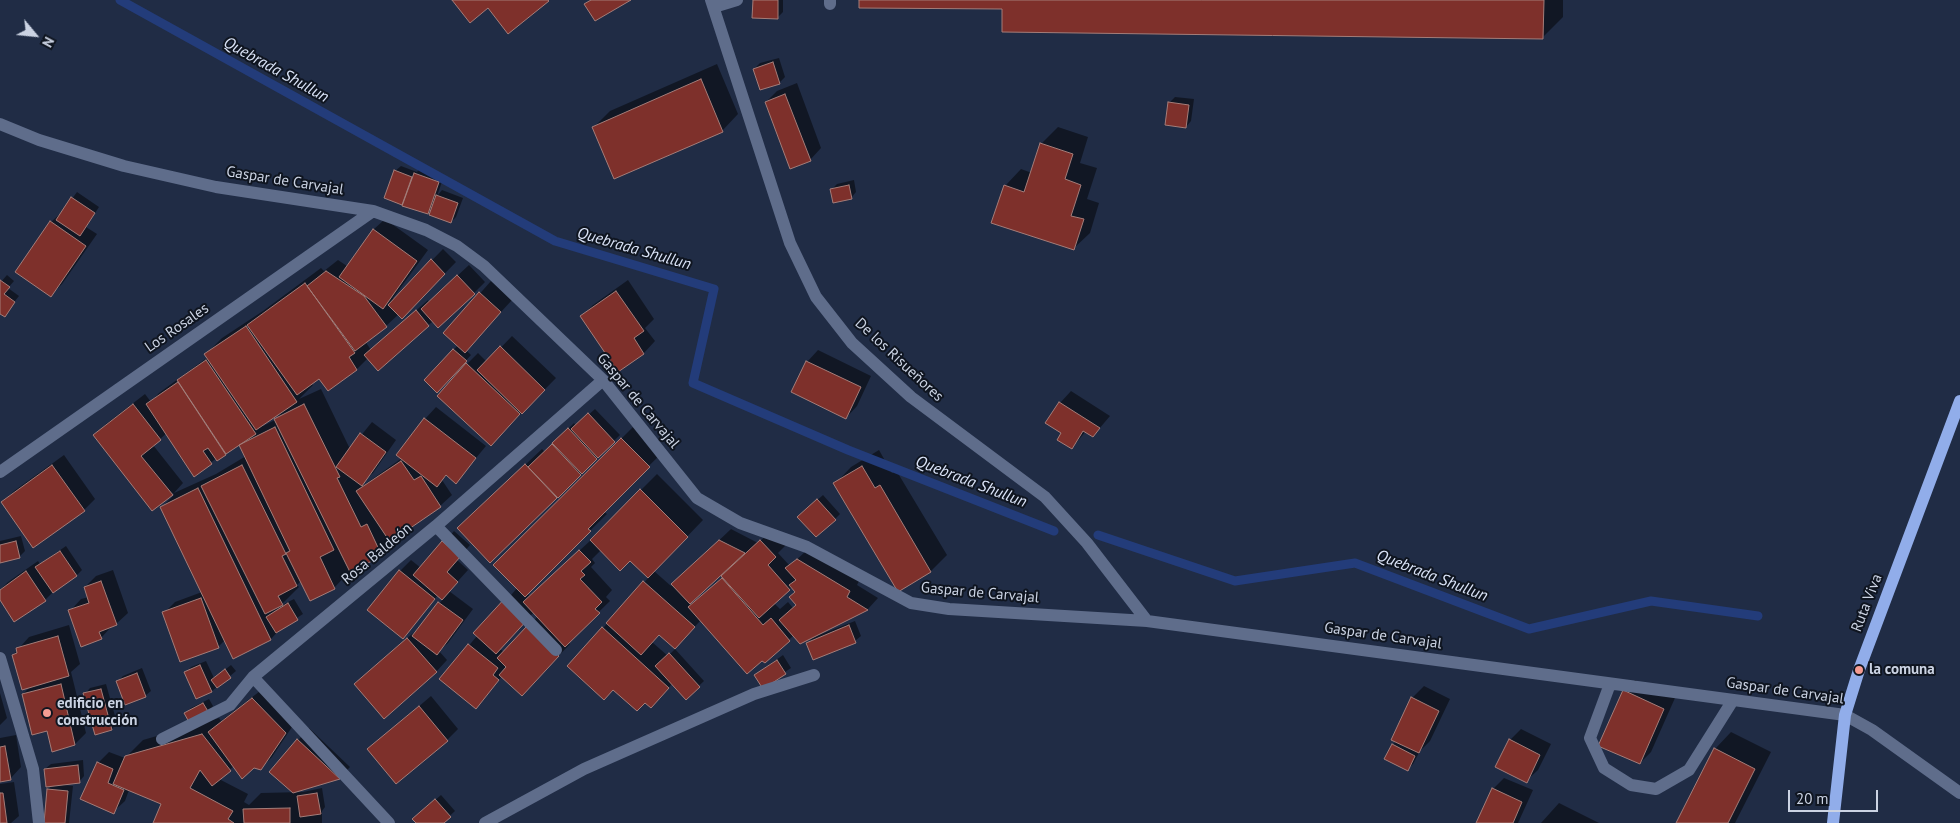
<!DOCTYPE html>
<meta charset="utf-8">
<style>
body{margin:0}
#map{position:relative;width:1960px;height:823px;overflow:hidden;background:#202c45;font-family:"PT Sans",sans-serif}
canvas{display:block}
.north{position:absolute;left:10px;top:10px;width:50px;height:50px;-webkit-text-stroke:4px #0f1520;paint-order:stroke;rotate:118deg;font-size:14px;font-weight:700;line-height:20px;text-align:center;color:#cbd3e3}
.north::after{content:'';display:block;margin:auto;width:18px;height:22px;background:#cbd3e3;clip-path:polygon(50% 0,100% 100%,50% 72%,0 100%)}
.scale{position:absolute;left:1788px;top:790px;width:90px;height:22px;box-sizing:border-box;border:2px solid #cbd3e3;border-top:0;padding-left:6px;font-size:15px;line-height:18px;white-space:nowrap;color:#cbd3e3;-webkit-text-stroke:4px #0f1520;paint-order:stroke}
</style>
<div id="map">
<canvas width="1960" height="823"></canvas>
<div class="north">N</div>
<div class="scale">20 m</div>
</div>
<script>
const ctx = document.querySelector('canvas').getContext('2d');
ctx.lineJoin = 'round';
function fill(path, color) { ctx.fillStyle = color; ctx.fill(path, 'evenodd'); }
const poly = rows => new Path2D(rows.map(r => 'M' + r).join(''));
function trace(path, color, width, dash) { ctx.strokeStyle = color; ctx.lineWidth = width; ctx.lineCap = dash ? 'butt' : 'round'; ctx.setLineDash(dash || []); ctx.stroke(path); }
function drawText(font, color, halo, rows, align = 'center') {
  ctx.font = font + ' "PT Sans",sans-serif'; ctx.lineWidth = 4; ctx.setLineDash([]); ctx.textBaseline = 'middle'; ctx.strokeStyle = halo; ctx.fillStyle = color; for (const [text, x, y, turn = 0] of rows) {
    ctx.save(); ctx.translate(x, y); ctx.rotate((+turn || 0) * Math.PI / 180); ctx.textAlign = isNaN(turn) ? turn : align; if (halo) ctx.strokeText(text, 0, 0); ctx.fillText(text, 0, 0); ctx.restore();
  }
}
const shadow = poly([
 [754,0,783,0,783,12,777,18],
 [860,0,1563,0,1563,17,1542,38],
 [779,58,785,77,779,83,754,69,760,63],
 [717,64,738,114,722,131,593,128,610,111],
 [797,83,821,148,810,160,766,102,777,91],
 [1175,97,1194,99,1191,121,1186,127,1169,103],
 [1058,127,1088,137,1080,163,1097,168,1087,199,1099,203,1090,233,1073,249,1005,186,1021,169,1032,173,1041,144],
 [401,166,417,172,420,168,444,176,437,196,442,190,463,198,456,217,451,222,432,208,427,213,386,197,395,171],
 [854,180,856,192,851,198,832,189,837,184],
 [77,192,99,207,86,227,97,234,62,284,51,295,17,271,51,222,63,211],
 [385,219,428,250,393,298,394,299,443,249,456,262,413,306,399,314,386,326,365,341,371,350,428,300,429,302,469,265,485,282,474,293,428,325,368,358,357,369,328,390,320,377,311,383,313,385,299,399,321,389,350,449,372,422,396,440,373,473,363,482,364,485,402,458,425,419,436,407,486,446,456,482,447,475,442,480,452,495,440,506,397,536,398,538,382,555,350,571,334,588,301,581,297,585,299,587,280,606,294,599,303,614,281,628,271,639,234,657,225,640,218,647,164,613,175,602,202,592,162,507,174,495,173,493,153,509,95,435,106,424,145,394,151,402,159,393,208,357,206,354,222,338,263,311,321,268,324,271,338,260,347,266,373,230],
 [282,411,275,420,263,426,262,425],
 [167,433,194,475,217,458,244,442,240,446,246,456,216,474,174,493,183,483,153,445],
 [7,275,14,281,8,288,19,296,4,315,0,312,0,283],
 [628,280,654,319,645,328,655,341,644,353,619,370,582,316,593,305],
 [491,281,512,300,466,350,471,355,443,386,426,380,458,345,445,333],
 [512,336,556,378,502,433,467,364,478,353,487,362],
 [818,350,871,376,857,406,846,418,807,362],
 [1071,391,1110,416,1093,436,1086,431,1072,448,1063,432,1060,403],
 [595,409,620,435,556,498,475,512,542,449,545,452,574,423,576,426],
 [638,422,665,450,603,511,607,514,527,593,530,596,591,540,657,474,703,520,654,571,671,586,731,529,758,543,772,530,786,545,778,553,790,566,809,548,860,579,857,585,878,598,868,609,818,633,819,635,855,621,861,636,855,641,808,643,815,635,794,635,765,662,701,620,686,636,660,634,652,642,668,656,675,649,704,681,686,698,673,683,651,706,645,701,613,688,569,666,649,577,630,559,601,550,592,559,595,563,591,567,612,590,606,597,610,601,568,642,570,644,533,683,502,676,476,707,441,679,517,588,495,565],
 [721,574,723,576,693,605,690,602],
 [792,587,796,592,797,604,793,608,788,602,780,609,774,603],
 [534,612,538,616,504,652,500,649],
 [879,450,892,473,896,470,947,555,931,571,899,590,835,484,851,467],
 [64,455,95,499,84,510,3,502,14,491],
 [823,495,840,514,835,519,804,512],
 [454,531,470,545,457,560,468,570,449,591,473,609,448,643,439,651,447,660,436,672,367,673,419,628,443,599,438,595,403,637,400,571,411,560,421,568],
 [21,536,25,551,19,557,0,561,0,541],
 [66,546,82,570,77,575,55,590,45,600,0,598,0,590,8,582,38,561,40,564],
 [113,570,128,613,116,624,112,626,101,638,70,611,81,599,89,597,85,587,96,576],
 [69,625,80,664,71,672,86,733,75,744,47,730,23,694,31,686,13,655,29,637],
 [783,655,791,668,763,687,755,675],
 [206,661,214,678,231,665,236,671,212,691,197,698,186,673,191,667],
 [142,668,151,691,145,696,118,681,123,676],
 [1635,680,1675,698,1651,752,1640,763,1624,691],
 [106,684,117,723,112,729,95,733,85,694,90,688],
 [1424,686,1450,699,1430,741,1420,751,1413,764,1408,769,1393,745,1396,741,1412,698],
 [264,688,296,721,272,757,260,769,234,766,219,779,248,794,244,802,249,805,261,793,303,792,322,788,325,807,322,811,322,823,154,823,163,803,129,790,125,801,113,812,98,763,109,752,125,758,143,740,219,718,221,721],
 [0,693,7,718,0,725],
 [431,696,458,729,447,740,369,749],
 [209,699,213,706,208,712,186,713,191,708],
 [309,728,350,767,339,778,270,772],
 [1521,729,1551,744,1538,770,1526,781,1510,740],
 [1731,732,1771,752,1735,823,1677,823,1715,749],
 [16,735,21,767,10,779,0,780,0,738],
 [83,760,84,776,79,782,64,785,73,786,69,823,46,823,48,789,53,785,45,769,51,764],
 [1504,778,1533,790,1518,823,1477,823,1493,789],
 [14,782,19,816,11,823,0,823,0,784],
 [441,795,455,811,442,823,417,823,419,814],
 [1559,803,1599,823,1541,823]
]);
const stream = poly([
 [120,0,555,241,714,289,693,383,848,450,1054,531],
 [1098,535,1235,581,1355,563,1529,629,1651,601,1758,616]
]);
const building = poly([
 [452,0,548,0,549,1,508,34,488,8,470,23,452,0],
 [591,0,631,0,595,21,584,4,591,0],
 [753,0,778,0,778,19,752,18,753,0],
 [859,0,1544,0,1543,39,1002,32,1002,9,859,8,859,0],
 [773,62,780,84,760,90,753,69,773,62],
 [701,79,723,132,614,179,592,127,701,79],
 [785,94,811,161,790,169,765,102,785,94],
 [1168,102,1189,105,1186,128,1165,125,1168,102],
 [1040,143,1073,154,1065,179,1081,185,1071,216,1084,219,1074,250,991,223,1004,185,1024,192,1040,143],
 [394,170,412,177,402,205,384,198,394,170],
 [414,173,439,182,428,214,402,206,414,173],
 [849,185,852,199,833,203,830,189,849,185],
 [436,195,458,203,451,223,429,215,436,195],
 [71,197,95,213,80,236,56,220,71,197],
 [50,221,86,246,51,297,15,272,50,221],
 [373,229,417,261,383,309,339,277,373,229],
 [431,259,445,274,402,319,388,305,431,259],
 [326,271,364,296,387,327,355,351,307,286,326,271],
 [457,275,475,294,438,328,421,309,457,275],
 [0,280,10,287,4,294,15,302,5,317,0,314,0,280],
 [305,283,355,353,349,357,357,370,328,391,319,379,297,395,247,325,305,283],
 [616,291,644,331,634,338,644,354,618,372,580,316,616,291],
 [479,292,501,312,465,353,443,333,479,292],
 [416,310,429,326,378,371,364,355,416,310],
 [246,326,297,402,256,430,204,354,246,326],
 [500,346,545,390,522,414,477,370,500,346],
 [453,349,467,361,437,393,424,380,453,349],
 [206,360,256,434,226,454,177,380,206,360],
 [806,361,861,387,846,419,791,392,806,361],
 [466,363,520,414,491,446,437,396,466,363],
 [178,382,226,455,217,461,208,448,203,451,212,464,194,477,146,404,178,382],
 [1059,402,1100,428,1093,437,1083,431,1072,449,1057,440,1061,433,1045,423,1059,402],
 [133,404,161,440,141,456,173,495,152,511,93,435,133,404],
 [304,404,340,477,337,478,361,527,367,524,382,556,350,572,274,419,304,404],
 [588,413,615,442,598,458,571,429,588,413],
 [424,418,476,458,456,484,446,475,437,487,396,455,424,418],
 [275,427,334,550,320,557,335,589,310,601,286,553,290,551,239,445,275,427],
 [568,428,597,459,582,474,552,443,568,428],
 [360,433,386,452,362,486,336,467,360,433],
 [621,438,650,467,588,529,591,531,525,597,493,565,621,438],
 [552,444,581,475,558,498,528,467,552,444],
 [401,461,414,480,421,476,441,507,390,542,356,491,401,461],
 [525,464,557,498,490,563,457,528,525,464],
 [52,465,85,511,33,548,1,502,52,465],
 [242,465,286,554,282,556,297,586,278,596,283,605,265,614,201,486,242,465],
 [862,466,875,488,880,485,931,572,898,592,833,483,862,466],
 [198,488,271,640,233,659,160,507,198,488],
 [640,489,688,537,648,578,630,561,620,571,590,540,640,489],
 [817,499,836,520,816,537,797,517,817,499],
 [719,540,745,553,690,604,671,584,719,540],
 [760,540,776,557,768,565,790,590,759,618,721,576,760,540],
 [16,541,20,558,0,563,0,545,16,541],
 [442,541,460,557,447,572,458,582,442,600,413,575,442,541],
 [579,550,591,562,581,571,585,575,580,579,602,602,595,609,600,613,565,647,523,602,579,550],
 [60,551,77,576,53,593,35,567,60,551],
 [797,559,850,591,847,597,868,610,800,644,779,620,796,605,789,597,795,592,789,585,796,580,785,568,797,559],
 [399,570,435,599,403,639,367,610,399,570],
 [26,571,46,601,14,622,0,600,0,590,26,571],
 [722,578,763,625,771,618,790,641,765,663,762,661,747,674,688,607,722,578],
 [101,581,117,625,99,632,102,639,81,647,68,610,89,603,84,587,101,581],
 [643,581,695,627,675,649,659,635,641,655,606,623,643,581],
 [507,596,530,617,496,654,473,633,507,596],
 [201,598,219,648,180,662,162,612,201,598],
 [438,602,463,620,437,655,412,636,438,602],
 [288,603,298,620,276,633,266,617,288,603],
 [849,625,856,643,813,660,806,643,849,625],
 [527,626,559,656,522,696,499,675,506,667,497,658,527,626],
 [602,627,669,688,651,708,645,703,637,711,613,690,604,700,567,666,602,627],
 [58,636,69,676,22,690,12,655,17,653,16,648,58,636],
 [407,638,437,672,384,719,354,684,407,638],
 [468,644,498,668,493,675,499,680,476,709,439,679,468,644],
 [669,653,700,687,686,700,655,666,669,653],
 [777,660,786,674,763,689,754,675,777,660],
 [200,665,212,692,196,699,184,672,200,665],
 [225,669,231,678,217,688,211,680,225,669],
 [137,673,146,697,125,705,116,681,137,673],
 [61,684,75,745,52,752,47,731,32,735,22,694,61,684],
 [101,689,112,730,95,735,83,693,101,689],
 [1623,690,1664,709,1640,764,1598,746,1623,690],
 [1411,697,1439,711,1419,753,1391,740,1411,697],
 [252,698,286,733,261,770,254,768,242,779,208,732,252,698],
 [203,703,209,713,189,722,184,713,203,703],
 [419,706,448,741,396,784,367,749,419,706],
 [202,734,231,771,212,786,200,770,190,788,233,811,228,819,234,823,153,823,161,804,113,784,125,756,202,734],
 [297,739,340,779,293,793,269,772,297,739],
 [1509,739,1540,755,1527,783,1495,767,1509,739],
 [1392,744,1415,756,1408,771,1384,759,1392,744],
 [5,746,11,780,0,782,0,747,5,746],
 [1714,748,1755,769,1728,823,1676,823,1714,748],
 [97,762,113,769,108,783,124,790,114,814,80,799,97,762],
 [78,765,80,783,46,787,44,769,78,765],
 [1492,788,1522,802,1513,823,1476,823,1492,788],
 [47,789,68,791,65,823,44,823,47,789],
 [0,793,3,793,7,823,0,823,0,793],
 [317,793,321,814,300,817,297,796,317,793],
 [435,799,451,817,444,823,416,823,412,819,435,799],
 [290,808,290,823,244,823,243,809,290,808]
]);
const minor = poly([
 [711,0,790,243,816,297,852,343,911,397,1045,497,1087,543,1147,621],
 [830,4,830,0],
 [714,7,737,0],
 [0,124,39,140,124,166,216,187,373,211,426,230,457,246,484,266,603,380,697,498,740,523,807,547,911,603,949,609,1147,621,1845,715,1872,730,1960,793],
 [0,472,373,211],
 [436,526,556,650],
 [0,658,33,769,39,823],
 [253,677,389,823],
 [1610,684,1590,738,1604,768,1631,785,1656,789,1689,770,1733,700],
 [162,739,230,705,253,677,436,526,603,380],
 [485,823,584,769,754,694,814,675]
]);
const major = poly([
 [1833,823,1845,715,1859,670,1960,401]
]);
const markers = [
 [1859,670,5,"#f59c93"],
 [47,713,5,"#f59c93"]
];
const streetNames = [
 ["Gaspar de Carvajal",285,181,9],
 ["Los Rosales",177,328,-35],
 ["De los Risueñores",899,360,43],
 ["Gaspar de Carvajal",638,401,50],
 ["Rosa Baldeón",377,554,-40],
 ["Gaspar de Carvajal",980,593,5],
 ["Ruta Viva",1867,603,-69],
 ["Gaspar de Carvajal",1383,636,8],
 ["Gaspar de Carvajal",1785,691,8]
];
const poiNames = [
 ["la comuna",1869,670],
 ["edificio en",57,704],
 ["construcción",57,721]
];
const waterNames = [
 ["Quebrada Shullun",276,70,29],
 ["Quebrada Shullun",634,249,16],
 ["Quebrada Shullun",971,482,21],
 ["Quebrada Shullun",1432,576,21]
];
fill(shadow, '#0007');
trace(stream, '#233c7a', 9);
fill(building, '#7e302b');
trace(building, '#a47d79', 1);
trace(minor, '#5f6d8b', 12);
trace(major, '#91adea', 12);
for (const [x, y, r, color] of markers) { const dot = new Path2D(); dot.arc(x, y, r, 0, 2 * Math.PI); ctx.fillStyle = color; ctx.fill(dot); trace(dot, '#0f1520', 2); }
drawText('15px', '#cbd3e3', '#0f1520', streetNames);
drawText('bold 15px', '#cbd3e3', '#0f1520', poiNames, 'left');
drawText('italic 16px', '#dbe4f8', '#0f1520', waterNames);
</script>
